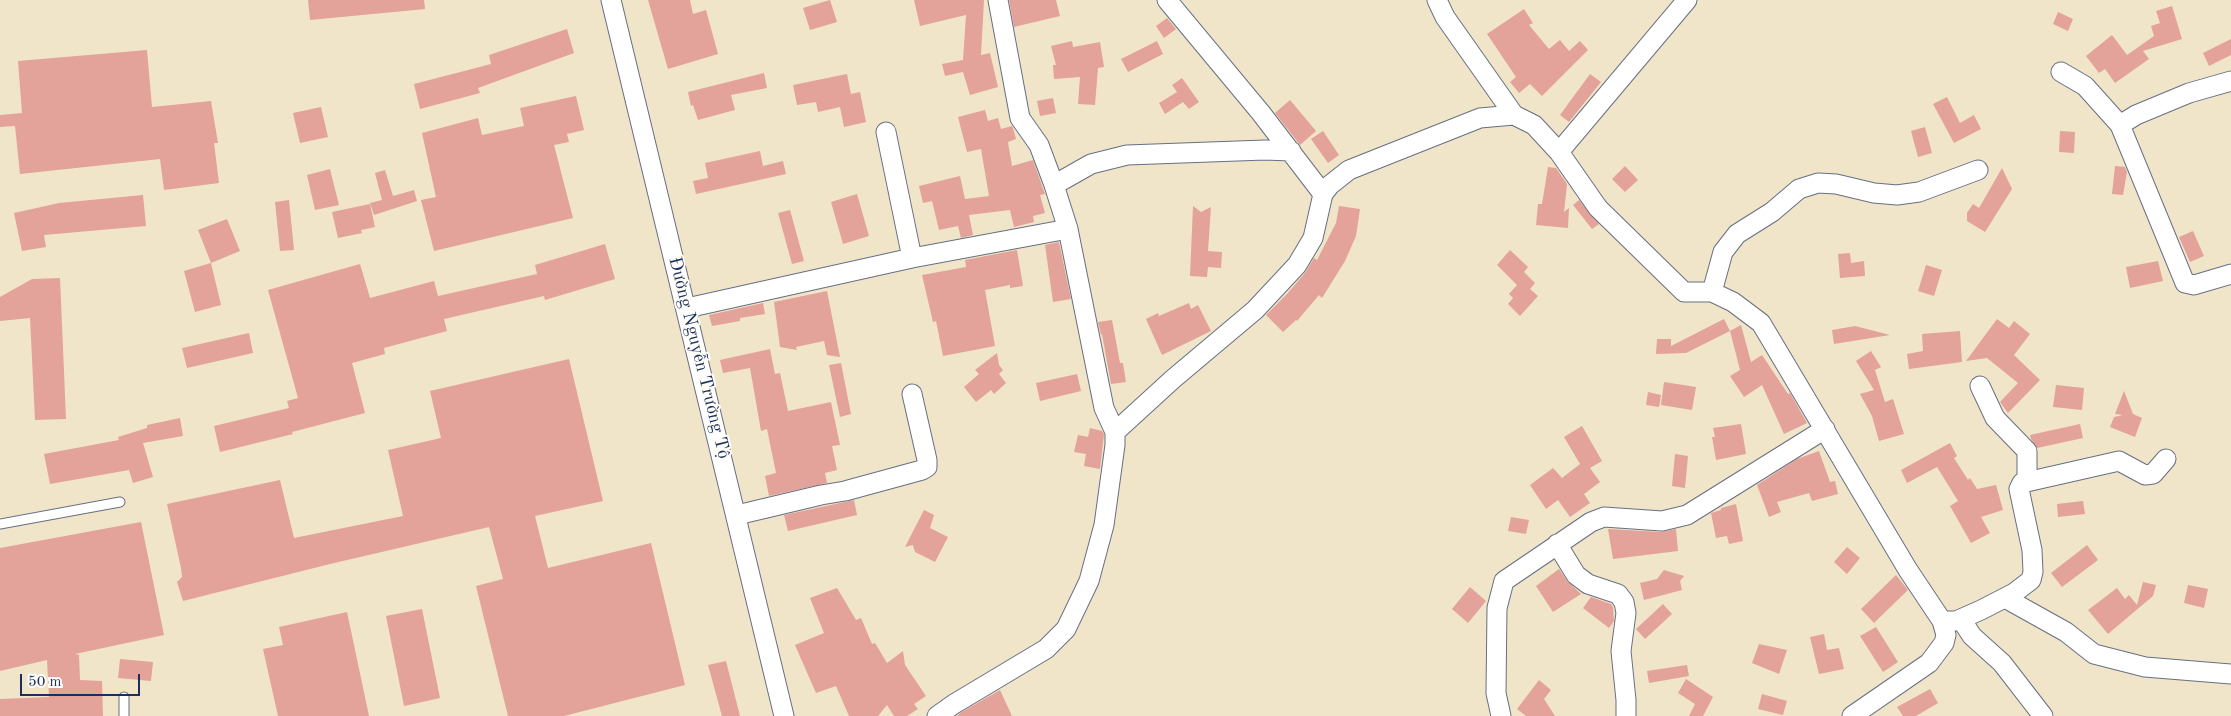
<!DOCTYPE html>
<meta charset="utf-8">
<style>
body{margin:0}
#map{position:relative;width:2231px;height:716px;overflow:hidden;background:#f0e5c9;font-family:"Old Standard TT",serif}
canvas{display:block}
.scale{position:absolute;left:20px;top:674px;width:120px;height:22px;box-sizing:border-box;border:2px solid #1b2f5e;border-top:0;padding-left:6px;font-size:15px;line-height:18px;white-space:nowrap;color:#1b2f5e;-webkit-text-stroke:4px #fdfcf7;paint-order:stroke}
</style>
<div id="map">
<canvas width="2231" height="716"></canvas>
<div class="scale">50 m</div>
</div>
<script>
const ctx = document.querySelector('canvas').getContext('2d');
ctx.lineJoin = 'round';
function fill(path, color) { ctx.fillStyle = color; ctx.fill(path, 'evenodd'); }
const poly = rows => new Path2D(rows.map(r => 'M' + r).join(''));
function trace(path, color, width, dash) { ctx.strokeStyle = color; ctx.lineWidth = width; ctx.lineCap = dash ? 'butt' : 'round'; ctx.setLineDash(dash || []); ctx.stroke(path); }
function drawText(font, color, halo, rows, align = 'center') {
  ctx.font = font + ' "Old Standard TT",serif'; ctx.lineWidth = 4; ctx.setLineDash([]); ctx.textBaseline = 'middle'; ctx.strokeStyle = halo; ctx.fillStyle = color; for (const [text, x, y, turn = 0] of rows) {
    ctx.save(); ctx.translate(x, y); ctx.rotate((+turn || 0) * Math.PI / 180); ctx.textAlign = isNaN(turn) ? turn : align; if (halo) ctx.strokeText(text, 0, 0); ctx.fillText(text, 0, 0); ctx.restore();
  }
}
const building = poly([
 [308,0,424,0,425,9,310,20],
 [648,0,690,0,693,14,706,10,718,54,668,69],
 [830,0,837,22,810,30,803,8],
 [914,0,984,0,981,55,990,53,998,87,970,95,963,72,945,76,942,64,963,60,966,15,920,26],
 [1009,0,1056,0,1060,16,1014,27],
 [2172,6,2182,39,2143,51,2149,59,2115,83,2105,69,2099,73,2086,56,2112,35,2127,55,2154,36,2151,26,2160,23,2156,11],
 [1524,9,1533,23,1529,25,1549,49,1560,40,1569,51,1580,41,1588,50,1542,96,1530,84,1519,93,1510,82,1516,77,1487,34],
 [2058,12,2073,19,2068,31,2053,24],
 [1167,18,1176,29,1164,38,1156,26],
 [567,29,574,53,478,88,480,93,420,109,414,84,491,64,489,55],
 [2231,39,2231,55,2209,66,2203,53],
 [1072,41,1073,47,1100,42,1104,67,1098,68,1095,105,1078,104,1080,77,1054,79,1053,65,1056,65,1051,46],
 [1157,41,1163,54,1128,72,1121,59],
 [147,50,152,107,211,101,218,143,214,143,219,183,164,190,160,159,20,174,15,126,0,127,0,115,22,113,18,61],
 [764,73,767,88,731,95,735,110,698,120,693,105,691,106,688,92],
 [847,74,851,94,860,92,866,122,844,127,840,107,818,112,816,102,797,105,793,85],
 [1590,74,1601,82,1569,122,1560,115],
 [1182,78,1199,102,1189,109,1183,102,1165,114,1159,103,1177,92,1172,85],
 [576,96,584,130,567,134,569,142,554,145,573,218,434,251,421,200,436,197,422,133,478,118,482,135,524,126,520,108],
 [1947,97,1960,123,1974,115,1981,129,1954,143,1933,104],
 [1053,98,1056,113,1040,116,1037,101],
 [1290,100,1316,131,1300,145,1275,113],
 [321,107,328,137,300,143,293,113],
 [985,110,988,121,998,118,1001,129,1012,126,1013,128,1016,139,1008,142,1012,166,1033,160,1045,194,1040,195,1045,213,1033,216,1034,222,1014,227,1010,210,969,215,973,235,961,238,958,226,939,230,932,201,923,203,919,186,960,176,965,199,989,196,981,149,967,152,958,117],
 [1925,127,1932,153,1918,157,1911,131],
 [1323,131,1339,155,1328,163,1311,139],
 [2060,131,2075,132,2074,153,2059,152],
 [760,151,763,166,783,161,786,174,696,194,693,181,708,178,705,163],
 [1625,166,1638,180,1625,192,1612,179],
 [2115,166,2125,167,2127,172,2123,195,2112,194],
 [1548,167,1556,168,1567,184,1564,212,1569,208,1568,228,1536,225,1538,204,1542,204],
 [2002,168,2012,189,1985,232,1967,221,1967,213,1973,204,1979,208],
 [330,169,339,205,315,210,307,175],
 [385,170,393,196,414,190,417,201,374,215,370,203,382,200,375,173],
 [857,194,869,236,843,244,831,202],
 [143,195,146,226,44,235,46,247,22,251,14,213,59,203],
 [289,200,294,250,280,251,275,202],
 [1579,200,1599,224,1592,229,1573,205],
 [370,204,375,227,361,230,362,233,338,238,332,212],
 [1193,206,1201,212,1211,207,1208,251,1222,252,1221,268,1208,267,1207,277,1190,276],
 [1339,206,1360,209,1356,236,1345,261,1322,298,1319,295,1297,321,1296,320,1283,332,1266,315,1287,294,1305,273,1314,258,1317,260,1336,223],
 [790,210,804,261,792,264,778,213],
 [227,219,240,251,211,263,198,230],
 [2193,231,2204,256,2190,262,2179,237],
 [1059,242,1071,299,1053,302,1045,245],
 [605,244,615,279,545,300,544,296,444,319,447,331,384,348,385,354,352,363,365,413,292,432,293,434,220,452,214,426,289,408,287,401,298,398,268,290,360,264,370,298,434,281,438,296,537,274,535,265],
 [1017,250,1023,286,1010,288,1010,285,985,290,995,346,943,356,936,321,933,322,922,275,966,267,965,260],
 [1510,250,1528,267,1524,272,1535,283,1530,289,1538,296,1520,316,1508,304,1513,298,1509,294,1517,285,1497,265],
 [1850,253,1851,263,1864,261,1865,276,1840,278,1838,254],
 [2158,261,2163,281,2130,288,2126,267],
 [211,263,221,305,195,312,184,271],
 [1926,265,1942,270,1934,296,1918,291],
 [60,278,66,419,35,420,30,318,0,321,0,297,32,279],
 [827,291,840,357,827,355,824,341,796,347,797,350,780,347,774,302],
 [763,303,765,314,740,318,740,321,712,326,709,315],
 [1189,303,1191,309,1198,305,1211,331,1162,355,1146,319,1158,313,1159,316],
 [1724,319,1730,331,1741,325,1751,362,1762,355,1788,394,1790,393,1807,423,1784,434,1762,385,1744,397,1730,376,1740,370,1730,331,1686,353,1656,354,1657,339,1671,339,1671,346],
 [1997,319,2009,328,2014,321,2030,334,2014,355,2040,380,2008,413,2000,402,2018,383,1987,358,1966,361],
 [1112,320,1120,363,1123,363,1126,382,1111,384,1102,334,1101,335,1098,322],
 [1855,326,1890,335,1834,344,1832,330],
 [1960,331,1962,362,1909,369,1907,354,1923,351,1922,334],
 [249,333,253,353,187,368,182,348],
 [770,349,775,374,780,373,788,411,831,402,840,445,832,446,837,470,825,473,827,483,769,496,765,476,776,473,767,429,761,431,750,368,723,373,720,360],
 [1871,351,1881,367,1875,370,1885,402,1893,399,1904,434,1879,441,1872,416,1860,394,1874,390,1856,361],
 [997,353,999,365,1003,370,999,374,1006,383,994,394,991,390,976,402,964,387,979,374,975,370],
 [569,359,603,501,535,516,548,568,651,543,685,685,564,716,508,716,476,586,503,579,489,527,330,564,183,601,177,582,182,577,181,568,167,504,280,480,294,538,403,516,388,450,441,438,430,391],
 [841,363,851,414,840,417,829,365],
 [1077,374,1081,391,1040,401,1036,383],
 [1664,382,1696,387,1692,410,1661,405],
 [2056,385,2084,388,2082,410,2053,407],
 [2124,391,2133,414,2142,418,2135,437,2110,427,2114,417,2123,415,2115,414],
 [1648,392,1661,395,1659,407,1646,405],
 [180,418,183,436,143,443,153,477,133,483,129,470,50,484,44,454,119,440,118,437,147,428,147,425],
 [1741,424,1746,454,1716,460,1712,437,1715,437,1713,428],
 [2080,424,2083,438,2037,448,2031,439,2030,435],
 [1582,426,1602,461,1590,468,1600,482,1584,494,1590,503,1570,517,1558,500,1546,509,1530,485,1553,468,1562,478,1580,464,1564,437],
 [1090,428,1102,431,1104,434,1100,469,1084,466,1086,454,1074,452,1078,435,1088,437],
 [1950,443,1957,456,1954,458,1968,480,1970,478,1977,489,1996,485,2003,510,1981,517,1990,533,1971,543,1950,506,1958,501,1937,467,1907,483,1901,470],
 [1819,451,1830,482,1835,481,1838,494,1812,501,1809,493,1777,502,1781,512,1769,517,1757,485,1797,459],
 [1675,454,1688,456,1685,488,1672,486],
 [854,500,857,515,788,531,784,515],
 [2083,501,2085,514,2058,517,2057,504],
 [1736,504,1743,541,1729,544,1727,536,1716,538,1711,513,1721,510,1721,508],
 [924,510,934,515,930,528,948,537,935,562,915,552,913,545,905,547],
 [1511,517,1529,520,1526,534,1508,531],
 [141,522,164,635,75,654,79,655,80,680,102,681,103,716,0,716,0,699,49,697,47,660,0,671,0,548],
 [1608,529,1661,532,1676,529,1678,551,1613,559],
 [2087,545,2098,560,2062,587,2051,573],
 [1847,547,1860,558,1847,574,1834,562],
 [1559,569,1567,581,1581,594,1553,612,1536,586],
 [1664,570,1684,576,1680,581,1682,590,1644,600,1640,583,1657,579],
 [1896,575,1908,590,1874,623,1861,609],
 [2143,582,2156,585,2153,596,2108,634,2088,610,2117,588,2125,599,2129,595,2137,605],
 [2188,585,2208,589,2204,608,2184,603],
 [1470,587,1486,601,1468,623,1452,609],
 [837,588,856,620,861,618,872,644,875,643,887,663,903,651,905,665,926,696,914,704,918,709,907,716,894,716,887,705,878,716,849,716,836,686,816,693,795,645,824,633,810,598],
 [1591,597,1611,604,1613,607,1614,621,1609,628,1583,608],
 [1663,604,1672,614,1645,639,1636,629],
 [422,609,440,698,404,706,386,616],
 [347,612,369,716,278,716,263,649,283,645,279,627],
 [1876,627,1898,662,1883,672,1860,636],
 [1824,634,1827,650,1839,648,1844,669,1819,674,1810,637],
 [1759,644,1787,650,1779,674,1752,663],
 [120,659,153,662,151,681,118,678],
 [726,661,740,716,722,716,708,665],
 [1687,665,1689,676,1649,683,1647,671],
 [1686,679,1713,697,1703,716,1689,716,1695,704,1678,693],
 [1539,680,1551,690,1544,699,1555,716,1526,716,1517,709],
 [1930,689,1938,703,1916,716,1903,716,1897,707],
 [1000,690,1012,716,957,716,960,713],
 [1762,694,1787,701,1783,715,1758,709]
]);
const lane = poly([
 [0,524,120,502],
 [124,716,124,697]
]);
const street = poly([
 [611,0,784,716],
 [998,0,1020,118,1039,145,1054,185,1068,229,1104,408,1115,432],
 [1167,0,1261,113,1323,194],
 [1437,0,1445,17,1514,115],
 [2061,72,2085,86,2120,125,2185,283,2194,285,2231,274],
 [2120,125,2136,115,2189,93,2231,81],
 [886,132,912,258],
 [1559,152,1687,0],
 [1054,185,1091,164,1127,155,1265,150,1291,151],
 [1712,292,1723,252,1737,234,1772,212,1799,189,1818,183,1836,184,1874,193,1897,195,1919,192,1978,170],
 [687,308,912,258,1068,229],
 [1980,386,1995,418,2027,451,2027,482],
 [737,515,821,495,845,491,922,470,927,467,927,460,912,394],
 [1557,544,1576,575,1588,584,1618,594,1624,602,1626,613,1621,651,1626,700,1626,716],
 [2005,598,2066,632,2094,654,2145,667,2231,674],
 [1961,619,1972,636,2002,663,2043,716],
 [1942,621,1956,621,1981,610,2014,593,2031,580,2033,572,2032,550,2019,489,2022,483,2119,461,2145,475,2153,474,2166,459],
 [937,716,954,704,1046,649,1066,629,1089,581,1104,525,1115,445,1115,432,1173,379,1255,310,1297,265,1313,238,1323,194,1330,185,1349,170,1480,118,1514,115,1534,125,1559,152,1598,208,1684,292,1712,292,1733,302,1761,323,1908,570,1942,621,1946,635,1944,643,1929,663,1852,716],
 [1501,716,1496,693,1497,608,1504,581,1591,522,1604,517,1662,521,1687,515,1825,429]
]);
const streetNames = [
 ["Đường Nguyễn Trường Tộ",699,358,76]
];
fill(building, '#e3a29a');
trace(lane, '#666f83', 11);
trace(street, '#666f83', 21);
trace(lane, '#fff', 9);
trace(street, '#fff', 19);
drawText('18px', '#1b2f5e', '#fdfcf7', streetNames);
</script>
